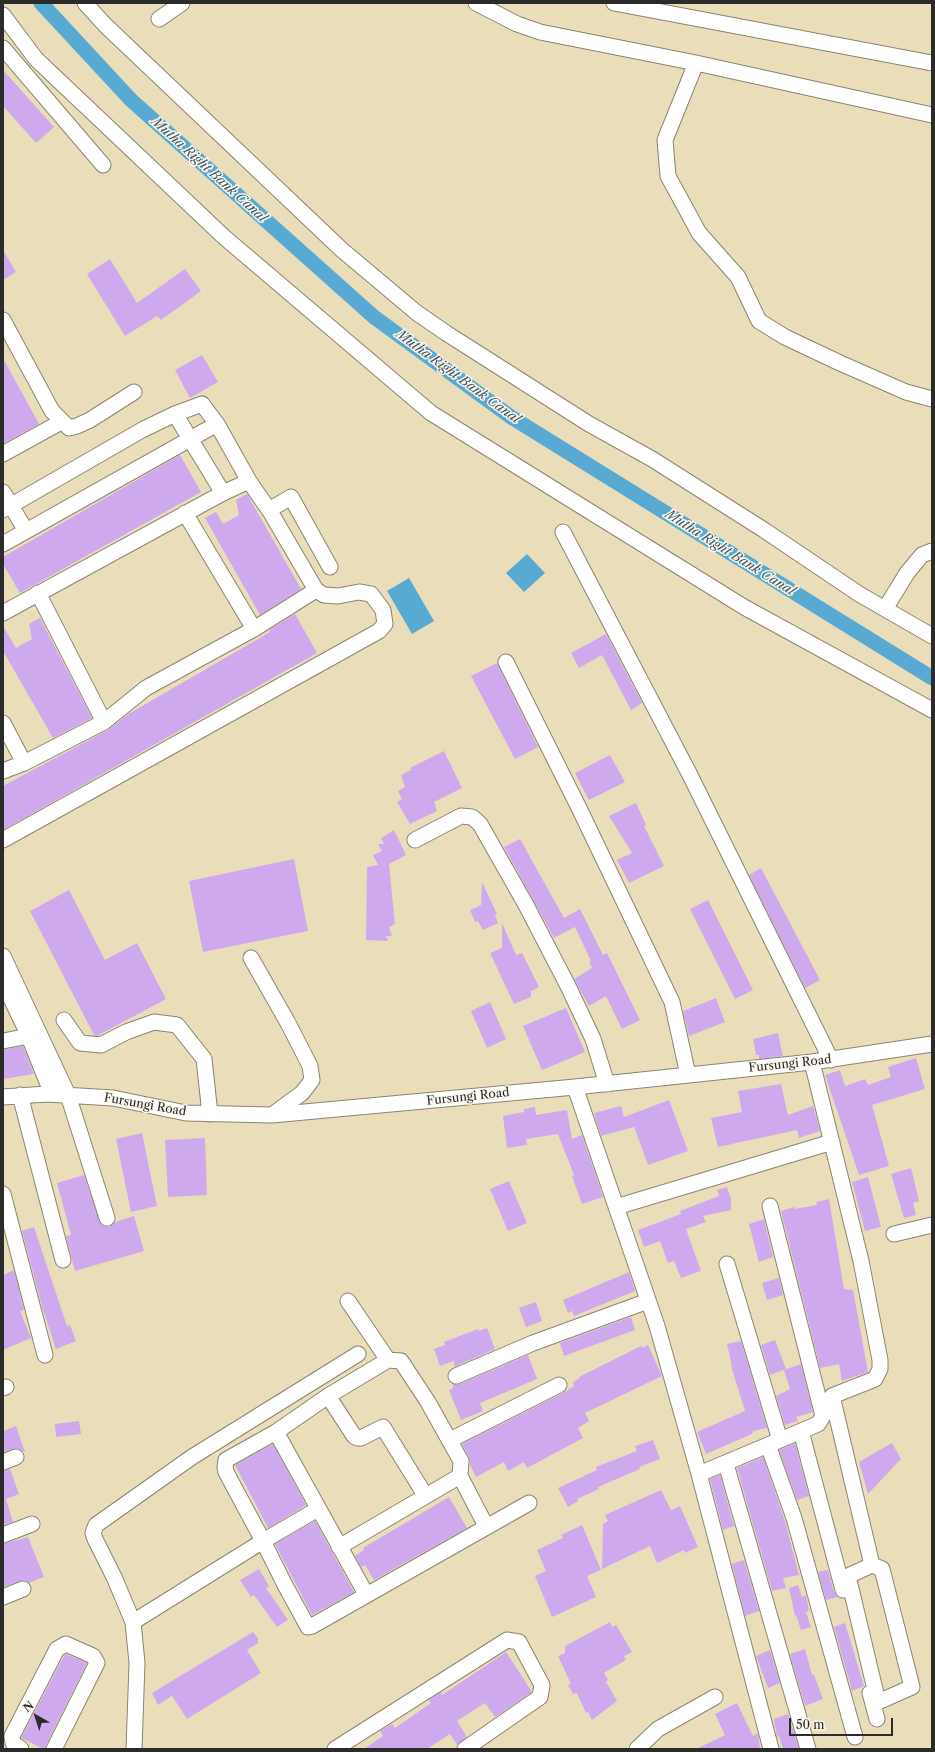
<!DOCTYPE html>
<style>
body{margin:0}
#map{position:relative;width:935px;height:1752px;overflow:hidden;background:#eadeba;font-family:"Libre Caslon Text",serif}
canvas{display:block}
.frame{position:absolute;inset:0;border:4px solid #2b2b2b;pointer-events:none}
.north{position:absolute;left:16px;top:1696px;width:40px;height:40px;-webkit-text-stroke:3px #fbf7ec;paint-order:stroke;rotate:321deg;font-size:11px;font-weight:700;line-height:16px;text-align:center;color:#2b2b2b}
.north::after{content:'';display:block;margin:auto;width:14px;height:18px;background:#2b2b2b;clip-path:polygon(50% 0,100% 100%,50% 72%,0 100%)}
.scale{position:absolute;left:789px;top:1718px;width:104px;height:18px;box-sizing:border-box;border:2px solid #2b2b2b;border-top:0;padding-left:5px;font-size:12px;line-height:14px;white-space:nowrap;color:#2b2b2b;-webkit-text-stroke:3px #fbf7ec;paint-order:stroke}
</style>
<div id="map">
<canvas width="935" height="1752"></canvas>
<div class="frame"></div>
<div class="north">N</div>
<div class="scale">50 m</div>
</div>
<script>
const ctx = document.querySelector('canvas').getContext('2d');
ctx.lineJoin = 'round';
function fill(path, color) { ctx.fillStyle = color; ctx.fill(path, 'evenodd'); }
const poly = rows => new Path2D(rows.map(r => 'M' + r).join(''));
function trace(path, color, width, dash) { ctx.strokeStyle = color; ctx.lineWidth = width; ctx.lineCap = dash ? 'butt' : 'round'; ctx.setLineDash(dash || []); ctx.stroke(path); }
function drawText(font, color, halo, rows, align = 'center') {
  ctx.font = font + ' "Libre Caslon Text",serif'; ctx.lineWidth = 3; ctx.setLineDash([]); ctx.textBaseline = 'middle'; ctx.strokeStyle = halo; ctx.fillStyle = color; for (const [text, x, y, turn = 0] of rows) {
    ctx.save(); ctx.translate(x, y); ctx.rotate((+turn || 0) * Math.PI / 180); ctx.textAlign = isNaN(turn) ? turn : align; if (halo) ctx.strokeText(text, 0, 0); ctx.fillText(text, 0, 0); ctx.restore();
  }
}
const water = poly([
 [527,554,545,573,524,592,506,573],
 [409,578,434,621,412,634,387,591]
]);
const canal = poly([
 [41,3,131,100,374,317,511,417,932,678]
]);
const building = poly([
 [3,70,54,127,36,143,3,106],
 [3,250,16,272,3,280],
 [110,259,137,303,185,269,201,291,161,320,157,316,125,336,87,274],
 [202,355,218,382,190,398,175,370],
 [3,358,39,424,3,444],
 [180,455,201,492,20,593,3,564,3,557],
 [247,494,301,589,260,615,205,518,216,512,223,524,239,515,236,500],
 [295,614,317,653,3,830,3,786,108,730,130,713,270,632,269,630],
 [40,618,92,718,53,738,3,651,3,626,16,648,32,639,29,624],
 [606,634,642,703,631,710,602,655,579,668,571,653],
 [497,663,538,747,515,759,471,676],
 [444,751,462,788,434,802,437,811,410,824,397,802,402,799,398,791,405,787,401,775,411,770,410,768],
 [610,755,625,782,589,800,575,773],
 [636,803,646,825,644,826,664,866,629,883,617,860,632,853,609,816],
 [394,830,406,855,389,864,395,924,389,927,392,936,386,936,388,941,366,940,367,867,378,865,373,855,382,851,378,844,384,844,381,838],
 [520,839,564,918,580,909,603,955,607,953,640,1020,622,1029,606,996,589,1006,574,979,592,968,589,962,591,961,575,927,554,938,504,847],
 [294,859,308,931,203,952,189,881],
 [761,868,820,980,805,988,749,875],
 [482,882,497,914,495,915,498,923,483,930,478,921,475,922,470,910,481,905],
 [69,890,105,960,137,943,166,999,97,1036,94,1035,30,911],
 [708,900,753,990,735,999,690,909],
 [502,923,516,955,522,953,539,987,531,991,531,997,514,1004,490,953,502,948],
 [716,998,725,1022,689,1036,683,1011],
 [490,1002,506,1039,487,1048,471,1011],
 [566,1008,585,1052,542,1070,523,1026],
 [778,1033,783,1056,759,1059,759,1055,756,1055,753,1039],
 [23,1046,34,1074,3,1079,3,1050],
 [916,1058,925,1089,872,1105,889,1166,859,1175,825,1075,840,1070,845,1086,865,1079,868,1085,891,1077,888,1067],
 [781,1084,788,1115,813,1106,820,1131,799,1138,797,1130,718,1147,711,1118,742,1112,738,1091],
 [669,1100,688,1151,648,1165,634,1127,601,1136,594,1113,621,1106,624,1117],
 [535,1107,536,1115,567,1110,572,1139,582,1135,603,1197,582,1204,572,1176,574,1175,558,1134,526,1139,527,1145,507,1148,503,1116,524,1112,524,1109],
 [142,1133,157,1206,131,1212,116,1139],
 [205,1138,207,1195,168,1197,165,1140],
 [911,1168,919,1201,913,1203,916,1215,904,1218,891,1174],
 [84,1175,101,1224,109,1227,115,1222,134,1216,144,1251,75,1271,66,1236,71,1235,57,1183],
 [868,1177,881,1227,865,1231,852,1182],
 [509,1181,527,1223,508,1231,490,1189],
 [727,1187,731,1199,731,1210,703,1216,706,1222,686,1229,701,1271,681,1278,674,1261,668,1263,660,1241,644,1247,638,1230,681,1214,680,1211,719,1196,717,1190],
 [829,1199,844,1289,853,1290,868,1372,842,1381,839,1364,820,1368,781,1211,795,1207,795,1209,817,1205,816,1202],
 [764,1219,773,1257,759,1262,749,1224],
 [34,1227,67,1326,70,1325,76,1341,56,1349,43,1310,22,1231],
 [14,1270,24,1310,20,1311,31,1338,3,1350,3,1275],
 [629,1272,635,1291,574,1316,572,1311,568,1313,563,1300],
 [779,1278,783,1295,767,1300,762,1283],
 [536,1302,542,1321,526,1327,519,1308],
 [631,1317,635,1330,564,1356,560,1343],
 [487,1328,495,1349,454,1367,454,1361,440,1366,434,1349,445,1345,444,1342,478,1329,479,1331],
 [775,1340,786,1369,770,1375,761,1345],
 [741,1341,767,1428,753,1431,752,1434,706,1454,697,1432,745,1411,731,1366,732,1366,727,1344],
 [648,1345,662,1376,585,1413,589,1421,578,1428,583,1438,527,1468,524,1462,508,1471,504,1462,476,1477,470,1465,469,1457,462,1444,563,1393,574,1386,573,1382,580,1378,579,1377,641,1346,642,1348],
 [528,1355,537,1379,480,1403,483,1411,461,1420,449,1390,453,1388,453,1384,460,1384],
 [801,1364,813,1412,796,1417,798,1421,785,1425,776,1396,790,1389,784,1370],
 [79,1421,81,1434,56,1437,55,1424],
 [16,1426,25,1452,17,1448,3,1452,3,1431],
 [653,1440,660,1459,639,1467,640,1469,598,1487,599,1489,577,1499,578,1501,568,1507,558,1488,597,1470,596,1467,637,1451,635,1446],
 [795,1443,809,1496,797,1500,779,1450],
 [892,1443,901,1459,868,1494,859,1462],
 [273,1444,306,1505,268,1528,235,1465],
 [763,1457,785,1521,799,1575,783,1578,786,1588,772,1591,737,1468],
 [10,1469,19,1494,6,1499,13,1522,3,1525,3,1471],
 [720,1475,734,1526,723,1530,710,1479],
 [661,1490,671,1510,680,1506,698,1547,685,1553,684,1550,657,1563,650,1546,602,1569,603,1524,608,1521,605,1515],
 [449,1497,467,1528,374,1580,365,1565,361,1567,355,1556,364,1550,363,1548],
 [315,1521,354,1592,312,1615,275,1544],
 [582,1525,601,1570,587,1576,596,1597,552,1617,535,1576,546,1571,537,1550,563,1538,561,1535],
 [28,1537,44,1577,29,1583,25,1580,20,1581,3,1587,3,1544],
 [744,1560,759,1611,745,1616,732,1564],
 [259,1569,269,1586,266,1588,288,1620,277,1627,254,1595,251,1597,240,1580],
 [828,1570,834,1592,838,1597,826,1600,818,1572],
 [798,1585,802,1597,806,1595,809,1611,806,1612,811,1627,801,1630,796,1615,795,1616,789,1588],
 [610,1622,612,1627,616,1625,632,1652,624,1656,626,1660,604,1673,608,1680,606,1682,617,1701,592,1720,588,1712,586,1713,577,1693,573,1694,568,1685,571,1684,558,1656,565,1653,565,1646],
 [845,1623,864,1686,852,1691,834,1627],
 [253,1632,258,1638,258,1643,247,1650,261,1673,187,1719,172,1696,158,1705,152,1693],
 [805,1649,812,1675,814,1675,823,1699,805,1706,790,1654],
 [770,1650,780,1683,768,1688,756,1656],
 [506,1652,532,1692,495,1717,485,1703,457,1721,467,1737,457,1745,450,1734,427,1749,364,1749,383,1736,380,1731,392,1724,395,1728,431,1703,429,1700,441,1692,442,1695],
 [66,1654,87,1663,44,1749,21,1738,64,1656],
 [737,1703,753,1736,758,1733,760,1749,696,1749,725,1735,715,1714],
 [788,1714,799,1749,783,1749,779,1736,777,1737,774,1719]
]);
const minor = poly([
 [85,3,105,25,342,250,417,313,446,333,589,424,652,459,764,530,859,594,932,636],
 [476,3,517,24,540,32,696,63,932,115],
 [614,3,932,63],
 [3,15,36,59,224,237,431,413,744,607,932,710],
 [159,19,182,3],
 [3,48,103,165],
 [696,63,665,140,668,176,699,233,738,277,759,321,785,337,840,363,906,392,932,399],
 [3,320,52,411,69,428,77,426,90,420,134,392],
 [175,414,223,493],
 [3,454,61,422],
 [3,492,26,531],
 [3,510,142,430,175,414,202,404,217,424,249,481],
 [269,510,291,497,330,567],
 [185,513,254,629],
 [563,532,690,775,831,1060],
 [3,544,217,424],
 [38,593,104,722],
 [885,609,907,573,922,555,932,551],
 [3,613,223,493,249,481,271,513,316,590,324,595,338,596,359,592,371,594,383,610,385,624,379,631,3,840],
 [506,662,580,810,672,1002,688,1075],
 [3,723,24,763],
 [3,771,24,763,104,722,146,688,254,629,316,590],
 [415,840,461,816,472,817,480,824,526,905,568,986,593,1039,607,1084],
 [3,956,68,1095,107,1218],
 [251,958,288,1023,310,1066,312,1080,302,1093,272,1115],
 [3,982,27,1032,52,1094],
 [64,1020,80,1043,101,1045,126,1032,154,1022,177,1025,204,1059,210,1114],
 [3,1041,29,1036],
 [812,1062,861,1261,880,1360,880,1369,875,1379,832,1396,872,1565,882,1569,912,1687,878,1702,848,1576,872,1565],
 [575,1087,657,1326,699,1474,771,1749],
 [20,1095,63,1260],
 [3,1097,47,1094,113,1098,186,1113,272,1115,575,1087,812,1062,932,1044],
 [3,1194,45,1355],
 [616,1207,832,1142],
 [894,1234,932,1225],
 [727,1264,780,1440],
 [348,1301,388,1360],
 [456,1376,533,1343,648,1301],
 [3,1388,6,1387],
 [328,1396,354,1436,357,1438,361,1438,383,1427,425,1495],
 [801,1431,843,1590],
 [276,1432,366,1594],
 [450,1440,559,1385],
 [768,1445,794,1518,855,1737],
 [3,1462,16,1457],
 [726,1464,808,1749],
 [699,1474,818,1424,823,1416,770,1206],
 [460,1476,486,1526],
 [318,1509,263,1541,286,1587,308,1627,312,1626,529,1503],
 [3,1535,32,1524],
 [3,1597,23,1589],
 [133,1622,263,1541,226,1472,225,1467,226,1460,276,1432,328,1396,388,1360,401,1361,428,1402,457,1454,461,1461,460,1476,339,1547],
 [870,1693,877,1719],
 [21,1749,13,1743,12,1736,57,1649,66,1644,93,1656,97,1663,54,1749],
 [134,1749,137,1663,133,1622,114,1577,95,1539,93,1533,96,1525,192,1457,358,1354],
 [335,1749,507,1640,519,1642,542,1685,540,1697,465,1749],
 [637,1749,658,1729,715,1697]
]);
const streetNames = [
 ["Fursungi Road",790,1064,-6],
 ["Fursungi Road",468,1097,-6],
 ["Fursungi Road",145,1105,10]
];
const waterNames = [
 ["Mutha Right Bank Canal",209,170,42],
 ["Mutha Right Bank Canal",458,377,36],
 ["Mutha Right Bank Canal",730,553,32]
];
fill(water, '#58aad3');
trace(canal, '#58aad3', 15);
fill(building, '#cfa9ed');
trace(minor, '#8a8472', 17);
trace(minor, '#fff', 15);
drawText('12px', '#2b2b2b', '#fbf7ec', streetNames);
drawText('italic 13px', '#3b5766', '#fbf7ec', waterNames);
</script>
